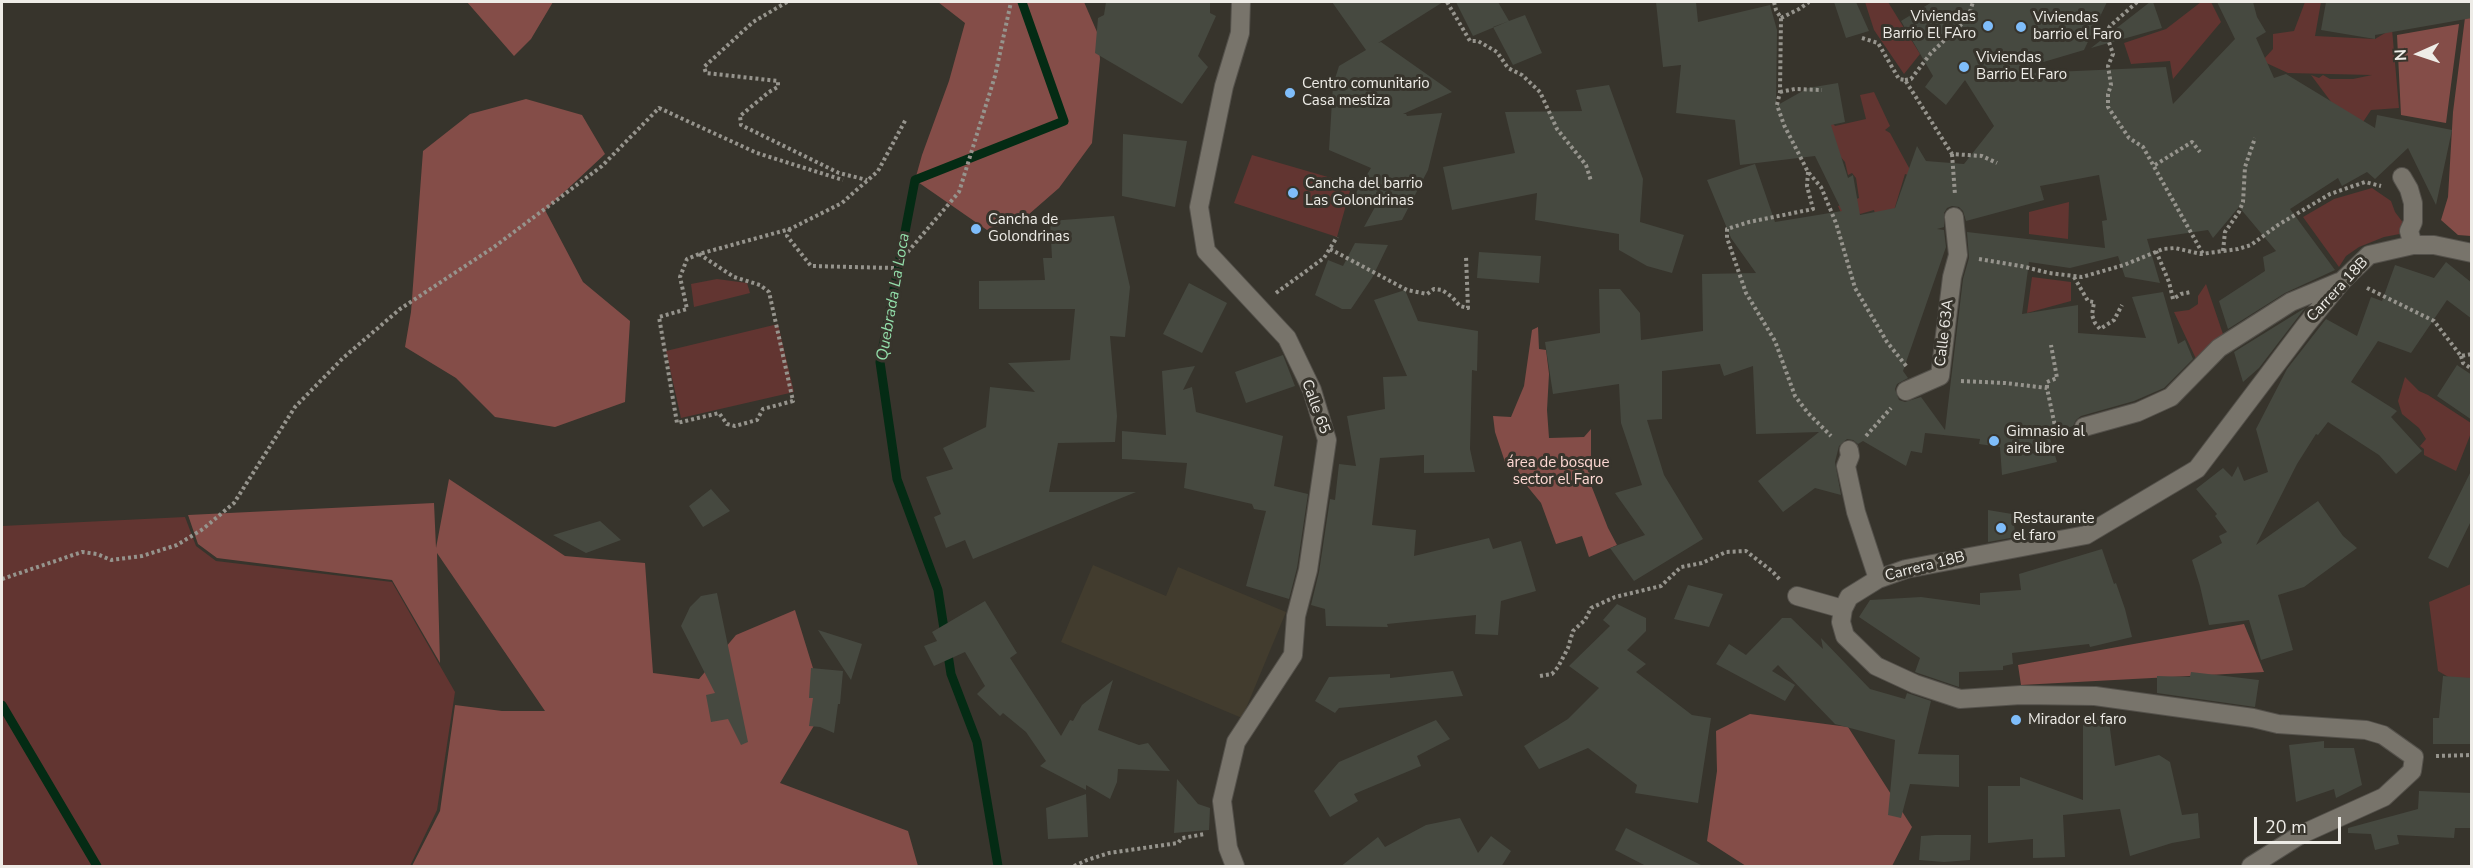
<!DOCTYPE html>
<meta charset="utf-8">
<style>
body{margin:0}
#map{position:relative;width:2473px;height:868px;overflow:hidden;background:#37342c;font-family:"Nunito Sans",sans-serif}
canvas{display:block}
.frame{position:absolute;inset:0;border:3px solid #eeece7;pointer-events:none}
.north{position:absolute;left:2389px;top:24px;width:60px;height:60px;-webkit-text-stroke:4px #37342c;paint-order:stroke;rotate:267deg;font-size:16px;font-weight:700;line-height:24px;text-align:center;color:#eeece7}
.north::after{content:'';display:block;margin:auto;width:21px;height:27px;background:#eeece7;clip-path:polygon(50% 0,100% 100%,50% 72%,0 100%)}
.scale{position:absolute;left:2254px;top:817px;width:87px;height:27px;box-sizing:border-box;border:3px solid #eeece7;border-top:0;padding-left:8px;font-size:18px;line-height:21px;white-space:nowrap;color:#eeece7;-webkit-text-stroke:4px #37342c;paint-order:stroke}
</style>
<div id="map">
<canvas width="2473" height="868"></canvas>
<div class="frame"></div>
<div class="north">N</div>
<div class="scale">20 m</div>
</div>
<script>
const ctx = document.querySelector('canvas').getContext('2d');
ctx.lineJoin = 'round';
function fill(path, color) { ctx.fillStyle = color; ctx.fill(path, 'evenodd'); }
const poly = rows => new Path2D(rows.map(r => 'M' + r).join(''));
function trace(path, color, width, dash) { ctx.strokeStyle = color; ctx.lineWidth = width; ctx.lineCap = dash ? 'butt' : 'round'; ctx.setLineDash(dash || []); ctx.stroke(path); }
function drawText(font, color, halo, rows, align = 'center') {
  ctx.font = font + ' "Nunito Sans",sans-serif'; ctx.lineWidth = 6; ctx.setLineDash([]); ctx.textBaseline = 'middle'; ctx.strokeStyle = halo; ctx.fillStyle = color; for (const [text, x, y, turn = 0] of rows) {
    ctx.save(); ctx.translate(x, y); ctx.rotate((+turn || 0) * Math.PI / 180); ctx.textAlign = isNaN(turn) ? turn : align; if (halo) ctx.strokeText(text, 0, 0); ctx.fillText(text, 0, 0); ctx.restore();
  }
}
const built = poly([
 [1093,565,1166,596,1178,567,1286,612,1242,718,1061,642]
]);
const green = poly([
 [1865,2,1888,2,1920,54,1904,74,1874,30],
 [2201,2,2211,2,2221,22,2173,79,2170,61,2131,64,2124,43,2166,29],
 [2305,2,2321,2,2315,36,2375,39,2392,29,2399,108,2371,110,2363,122,2332,103,2311,75,2319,78,2323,75,2330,79,2353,79,2372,75,2288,73,2262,61,2273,49,2273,34,2294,31],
 [1874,92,1890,126,1885,130,1890,133,1914,177,1905,174,1892,217,1879,228,1874,210,1860,214,1856,212,1842,215,1838,206,1859,198,1856,178,1852,173,1848,175,1845,162,1819,132,1831,121,1835,126,1866,119,1860,95],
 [1252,155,1352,184,1337,237,1234,203],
 [2372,188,2391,201,2395,212,2410,232,2384,237,2359,247,2346,256,2339,267,2303,217,2334,199],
 [2069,202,2068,239,2029,234,2029,212],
 [2032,277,2071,282,2071,301,2027,313],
 [717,279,747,283,750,293,694,307,691,284],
 [2206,284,2224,337,2197,361,2174,312,2189,310,2198,304,2198,296],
 [778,324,794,392,681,418,666,351],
 [2405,377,2419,391,2428,395,2471,423,2471,433,2456,471,2424,455,2424,449,2420,446,2426,439,2419,428,2402,414,2398,401],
 [185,517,196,546,216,561,392,582,455,692,437,810,410,866,2,866,2,526],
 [2471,584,2471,690,2438,671,2429,602]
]);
const forest = poly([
 [467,2,553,2,531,39,514,56],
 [938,2,1084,2,1097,32,1100,59,1092,143,1059,188,1028,215,987,230,915,180,922,155,949,81,965,23],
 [2467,2,2471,2,2471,236,2458,235,2441,220,2448,197,2453,112],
 [2459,24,2446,123,2401,115,2397,35],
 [526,99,582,115,605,154,545,210,583,282,630,321,625,402,555,427,495,417,456,378,405,347,411,312,423,151,470,114],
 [1538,327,1539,349,1546,350,1549,374,1547,410,1549,438,1584,437,1591,429,1591,485,1608,528,1617,545,1589,557,1582,536,1556,544,1541,503,1527,486,1515,465,1507,468,1495,432,1493,416,1511,417,1524,386,1532,330],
 [449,479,565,556,645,563,653,673,699,679,736,635,795,610,825,707,780,783,908,831,918,866,412,866,440,811,455,705,502,711,545,711,437,553,440,663,392,580,217,558,198,544,188,515,434,503,436,548],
 [2244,624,2264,672,2021,685,2018,665],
 [1750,714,1848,727,1912,827,1892,866,1746,866,1707,841,1717,771,1716,731]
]);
const stream = poly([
 [2,705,97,866],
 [998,866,977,742,951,674,938,590,897,479,880,362,915,180,1064,121,1022,2]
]);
const building = poly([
 [1106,2,1210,2,1210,13,1216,16,1198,56,1208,67,1182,104,1095,53,1098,18,1104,15],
 [1332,2,1443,2,1378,43,1381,42,1452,92,1403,114,1406,114,1407,116,1442,113,1428,170,1402,220,1364,227,1375,207,1354,196,1371,168,1329,150,1333,85,1339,66,1366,50],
 [1456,2,1498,2,1509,21,1473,36],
 [1656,2,1696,2,1698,22,1770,5,1777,30,1776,106,1808,88,1838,83,1845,122,1831,125,1848,178,1853,175,1860,215,1895,208,1917,146,1926,161,1964,164,1994,126,1965,80,1946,105,1925,87,1933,76,1901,21,1932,2,2107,2,2084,50,2030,66,2031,73,2166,67,2173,104,2235,39,2217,2,2253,2,2257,17,2266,32,2256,38,2274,78,2286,74,2375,128,2377,115,2452,130,2436,205,2408,148,2375,179,2367,172,2342,186,2338,178,2290,209,2335,270,2285,293,2228,329,2219,301,2265,271,2263,257,2276,251,2239,207,2213,238,2208,230,2147,239,2160,283,2125,277,2118,256,2070,268,2029,262,2022,314,2078,305,2078,333,2146,338,2132,297,2163,292,2178,344,2185,340,2193,359,2164,388,2134,401,2081,416,2076,420,2073,426,2049,435,2057,462,2002,475,2000,447,1979,444,1980,439,1925,433,1922,453,1911,451,1906,466,1863,441,1858,444,1853,440,1847,439,1839,446,1835,462,1841,495,1815,488,1783,512,1758,481,1819,432,1756,434,1753,366,1724,376,1720,364,1662,371,1662,419,1647,420,1664,475,1703,539,1634,581,1610,548,1645,535,1615,493,1642,485,1621,423,1619,384,1553,394,1545,342,1600,333,1599,289,1620,289,1640,313,1641,340,1703,331,1702,274,1756,273,1731,238,1707,180,1755,164,1775,222,1842,211,1815,156,1740,165,1735,120,1676,113,1681,65,1663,67],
 [2099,175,2107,220,2102,221,2105,248,1967,232,1969,258,1963,279,1945,430,1921,397,1905,402,1899,400,1895,389,1897,384,1908,378,1903,371,1946,247,1944,230,1937,229,1944,227,1944,213,1947,208,1952,206,1959,207,1963,211,1966,221,2044,200,2040,186],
 [1834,2,1856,2,1869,31,1846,38],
 [2150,2,2153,2,2162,28,2091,48],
 [2326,2,2472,2,2472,18,2375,35,2375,39,2321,30],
 [1525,15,1542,53,1513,65,1493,27],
 [1609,85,1643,179,1640,222,1684,235,1672,273,1647,266,1619,250,1619,234,1535,220,1537,193,1452,210,1443,167,1515,153,1505,112,1582,111,1576,90],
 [1123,134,1187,141,1175,207,1122,196],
 [1114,216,1130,287,1125,337,1110,336,1117,416,1115,442,1058,443,1049,492,1136,492,973,559,965,540,946,548,934,517,941,514,926,477,953,469,943,448,986,427,990,387,1035,392,1008,363,1070,360,1075,309,979,309,979,281,1045,280,1043,258,1052,258,1050,221],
 [1355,243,1388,245,1372,278,1351,309,1342,309,1315,295,1328,260,1343,266],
 [1479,252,1541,256,1539,283,1477,278],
 [2446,262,2472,283,2472,319,2447,300,2411,353,2378,341,2351,382,2397,411,2391,417,2422,451,2396,474,2379,455,2328,422,2318,435,2316,434,2297,464,2256,545,2318,501,2343,536,2357,548,2304,587,2278,595,2293,650,2261,660,2249,620,2209,625,2200,586,2192,560,2222,543,2219,536,2227,532,2215,516,2217,514,2196,489,2223,468,2232,477,2238,466,2244,481,2268,472,2256,429,2287,369,2326,319,2357,336,2371,297,2382,301,2395,265,2434,278],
 [1189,283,1227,303,1202,353,1163,334],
 [1405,290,1418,321,1478,331,1477,371,1472,370,1470,449,1475,472,1424,473,1424,455,1380,458,1372,525,1416,530,1414,556,1489,538,1493,549,1521,541,1536,591,1501,601,1498,635,1475,634,1476,615,1387,624,1388,627,1326,626,1325,609,1311,605,1319,572,1330,499,1335,500,1339,464,1356,466,1347,416,1385,409,1383,377,1407,376,1374,300],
 [2305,308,2259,368,2243,382,2234,352],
 [1283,355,1295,386,1246,403,1235,372],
 [2457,365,2472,375,2472,420,2437,396],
 [1195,366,1183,390,1192,387,1196,412,1283,436,1274,486,1308,494,1297,568,1289,599,1246,586,1266,511,1254,509,1252,504,1184,488,1187,463,1122,459,1122,431,1166,435,1162,371],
 [2472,469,2472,519,2448,568,2428,558],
 [711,489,730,511,703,527,689,506],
 [1988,510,2012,514,2016,537,1988,542],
 [600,521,621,540,586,553,553,535],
 [2102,549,2114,584,2116,583,2125,609,2132,637,2090,647,2089,644,2012,653,2013,664,2003,666,2003,670,1959,672,1959,687,1915,672,1920,658,1859,617,1870,600,1921,597,1980,605,1980,593,2021,590,2019,574],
 [1688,585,1723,594,1709,627,1674,619],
 [717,593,748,742,741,745,728,719,711,722,706,695,715,693,681,626,690,607,701,596],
 [985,601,1017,653,1010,658,1061,736,1070,720,1073,721,1082,705,1113,680,1098,730,1139,745,1148,743,1170,771,1118,769,1117,782,1110,799,1086,785,1086,790,1040,766,1046,761,1026,732,1003,713,1000,716,977,694,985,686,965,652,934,666,924,646,937,641,932,632],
 [1617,604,1646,618,1646,631,1627,650,1646,664,1636,672,1692,715,1711,718,1698,803,1635,793,1637,785,1588,748,1539,769,1524,746,1568,719,1599,688,1569,666,1610,626,1603,620],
 [1782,618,1791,618,1823,649,1821,638,1870,689,1905,699,1907,693,1931,701,1918,754,1959,755,1959,787,1910,784,1901,818,1888,815,1895,740,1835,724,1778,665,1772,671,1795,685,1785,701,1716,664,1729,644,1746,655],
 [818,630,862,644,851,680],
 [811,668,843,671,840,704,838,704,834,733,820,727,809,726,813,698,809,698],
 [1453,671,1463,696,1339,708,1335,713,1315,701,1329,677,1390,674,1390,678],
 [2191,672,2259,680,2255,707,2157,693,2157,676,2190,677],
 [2443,676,2472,678,2472,744,2433,744,2433,718,2439,718],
 [2108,714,2115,766,2159,755,2170,762,2182,815,2198,813,2200,838,2172,843,2130,856,2120,809,2063,815,2065,857,2033,858,2033,839,1988,843,1988,786,2020,786,2020,777,2083,800,2083,719],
 [1436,720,1450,739,1417,756,1421,766,1354,794,1358,801,1330,817,1314,791,1339,762],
 [2324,741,2324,748,2354,748,2362,785,2336,798,2334,789,2296,802,2289,745],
 [1177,779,1198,804,1210,808,1209,830,1174,833],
 [2419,791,2472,793,2472,828,2455,828,2454,838,2397,835,2399,844,2375,850,2371,834,2348,833,2348,828,2418,809],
 [1086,794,1088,837,1048,839,1046,808],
 [1460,818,1478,853,1491,836,1511,851,1501,867,1340,867,1378,837,1385,847,1426,825],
 [1626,828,1705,867,1648,867,1615,850],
 [1935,835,1971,835,1970,860,1944,862,1919,860,1921,836]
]);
const path = poly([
 [787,2,753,22,704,67,706,73,778,81,778,87,769,92,740,116,741,125,839,173,867,180],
 [1447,2,1470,41,1478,41,1497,52,1508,68,1522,75,1540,92,1557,129,1586,165,1591,181],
 [1774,2,1776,10,1781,18,1780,92,1777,105,1784,125,1808,172,1821,187,1836,223,1855,288,1887,342,1907,367],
 [2137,2,2110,26,2106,33,2113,54,2108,66,2111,85,2108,94,2108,107,2129,138,2143,147,2203,254],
 [1781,18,1799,9,1809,2],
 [1862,38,1878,43,1899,79,1905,80,1952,154,1982,156,1997,163],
 [1905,80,1911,79,1931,53,1968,18,1973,2],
 [1780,92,1795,89,1822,90],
 [1952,154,1955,195],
 [2155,165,2192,142,2200,152],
 [1808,172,1807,186,1813,209,1749,222,1727,229,1727,238,1746,293,1775,341,1795,396,1808,413,1831,436],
 [790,229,787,236,811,266,894,268,959,192,995,76,1011,2],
 [1330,249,1407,290,1427,294,1434,289,1442,290,1452,297,1460,306,1468,308,1466,256],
 [2156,251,2169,282,2173,299,2181,294,2191,292],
 [2223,251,2225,232,2239,212,2243,202,2245,167,2255,138],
 [699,254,734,277,760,285,769,292,793,401,763,409,757,420,735,426,727,424,719,413,677,423,659,317,687,309,680,277,687,259,699,254,790,229,842,203,878,171,906,119],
 [1979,259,2021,266,2049,273,2082,277,2124,265,2163,249,2175,248,2201,254,2238,249,2251,245,2278,225,2330,194,2365,182,2381,186],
 [2074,277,2088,301,2094,302,2092,315,2095,323,2100,329,2114,320,2122,305],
 [2367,288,2434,321,2461,356,2472,354],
 [1276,293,1324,258,1337,237],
 [2461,356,2463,363,2472,369],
 [1961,381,2005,383,2047,388,2057,436,2064,435],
 [2047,388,2047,382,2057,378,2051,345],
 [1866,436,1891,408],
 [2,579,82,552,97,554,111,560,142,556,177,545,203,529,234,503,295,407,343,358,400,309,494,247,602,166,659,108,757,153,843,180],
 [1540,676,1552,674,1558,667,1568,648,1573,631,1585,620,1591,608,1615,597,1661,586,1681,567,1702,563,1726,552,1746,551,1773,572,1781,581],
 [2436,756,2472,755],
 [1074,866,1087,860,1109,853,1178,843,1182,838,1205,834]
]);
const minor = poly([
 [2402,177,2409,189,2413,203,2413,222,2409,231,2413,245],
 [1906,391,1940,376,1952,277,1958,255,1954,217],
 [2084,427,2138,412,2171,397,2219,348,2291,302,2339,282],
 [1849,450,1850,456,1846,466,1856,512,1878,579],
 [1797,596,1843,609],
 [1235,866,1228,848,1222,801,1236,742,1293,655,1296,616,1308,570,1327,440,1312,390,1287,338,1206,251,1199,207,1224,86,1240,33,1241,2],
 [2251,866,2300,835,2384,797,2412,771,2414,757,2383,735,2366,730,2278,724,2253,718,2095,696,2021,695,1960,699,1915,684,1876,666,1845,636,1841,622,1843,609,1849,597,1878,579,1906,569,2086,535,2197,469,2306,325,2343,280,2369,255,2413,245,2434,245,2472,253]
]);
const markers = [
 [1988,26,6,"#7fbdfa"],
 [2021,27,6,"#7fbdfa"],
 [1964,67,6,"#7fbdfa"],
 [1290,93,6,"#7fbdfa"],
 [1293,193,6,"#7fbdfa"],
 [976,229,6,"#7fbdfa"],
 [1994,441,6,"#7fbdfa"],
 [2001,528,6,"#7fbdfa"],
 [2016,720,6,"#7fbdfa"]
];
const poiNames = [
 ["Viviendas",1976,17,"right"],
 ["Barrio El FAro",1976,34,"right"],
 ["Viviendas",2033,18],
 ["barrio el Faro",2033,35],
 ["Viviendas",1976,58],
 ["Barrio El Faro",1976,75],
 ["Centro comunitario",1302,84],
 ["Casa mestiza",1302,101],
 ["Cancha del barrio",1305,184],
 ["Las Golondrinas",1305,201],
 ["Cancha de",988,220],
 ["Golondrinas",988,237],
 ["Gimnasio al",2006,432],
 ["aire libre",2006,449],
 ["Restaurante",2013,519],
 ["el faro",2013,536],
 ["Mirador el faro",2028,720]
];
const streetNames = [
 ["Carrera 18B",2338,290,-47],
 ["Calle 63A",1945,333,-83],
 ["Calle 65",1315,407,70],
 ["Carrera 18B",1925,567,-14]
];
const parkNames = [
 ["área de bosque",1558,463],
 ["sector el Faro",1558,480]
];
const waterNames = [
 ["Quebrada La Loca",894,297,-80]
];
fill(built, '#423c2e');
fill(green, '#623531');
fill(forest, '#844d48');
trace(stream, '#042b14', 9);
fill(building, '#464940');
trace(minor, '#54514b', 20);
trace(path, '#96948d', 4, [3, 3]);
trace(minor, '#78746b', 18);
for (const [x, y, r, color] of markers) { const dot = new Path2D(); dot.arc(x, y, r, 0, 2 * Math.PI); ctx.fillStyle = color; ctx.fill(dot); trace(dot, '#37342c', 2); }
drawText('15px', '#eeece7', '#37342c', poiNames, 'left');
drawText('15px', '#eeece7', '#37342c', streetNames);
drawText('15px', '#fed9d4', '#37342c', parkNames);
drawText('italic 16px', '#93deaa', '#37342c', waterNames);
</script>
